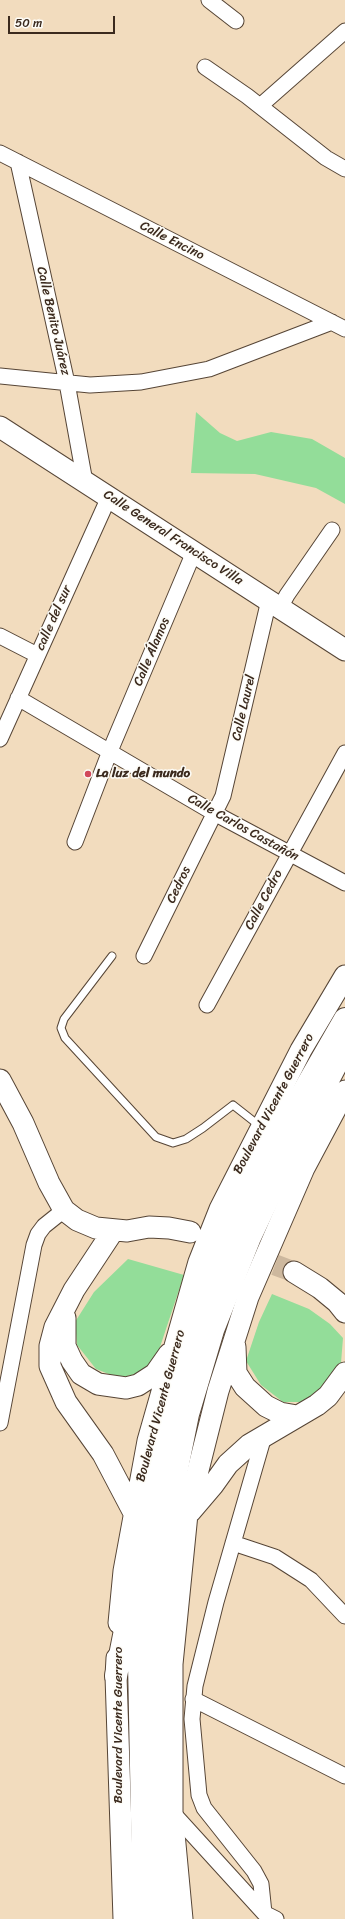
<!DOCTYPE html>
<meta charset="utf-8">
<style>
body{margin:0}
#map{position:relative;width:345px;height:1919px;overflow:hidden;background:#f2dcbe;font-family:Sriracha,sans-serif}
canvas{display:block}
.scale{position:absolute;left:8px;top:16px;width:107px;height:18px;box-sizing:border-box;border:2px solid #3b2a1e;border-top:0;padding-left:5px;font-size:12px;line-height:14px;white-space:nowrap;color:#3b2a1e;-webkit-text-stroke:3px #fdfcf7;paint-order:stroke}
</style>
<div id="map">
<canvas width="345" height="1919"></canvas>
<div class="scale">50 m</div>
</div>
<script>
const ctx = document.querySelector('canvas').getContext('2d');
ctx.lineJoin = 'round';
function fill(path, color) { ctx.fillStyle = color; ctx.fill(path, 'evenodd'); }
const poly = rows => new Path2D(rows.map(r => 'M' + r).join(''));
function trace(path, color, width, dash) { ctx.strokeStyle = color; ctx.lineWidth = width; ctx.lineCap = dash ? 'butt' : 'round'; ctx.setLineDash(dash || []); ctx.stroke(path); }
function drawText(font, color, halo, rows, align = 'center') {
  ctx.font = font + ' Sriracha,sans-serif'; ctx.lineWidth = 3; ctx.setLineDash([]); ctx.textBaseline = 'middle'; ctx.strokeStyle = halo; ctx.fillStyle = color; for (const [text, x, y, turn = 0] of rows) {
    ctx.save(); ctx.translate(x, y); ctx.rotate((+turn || 0) * Math.PI / 180); ctx.textAlign = isNaN(turn) ? turn : align; if (halo) ctx.strokeText(text, 0, 0); ctx.fillText(text, 0, 0); ctx.restore();
  }
}
const green = poly([
 [196,412,220,433,237,441,271,432,312,439,345,458,345,504,316,488,255,474,191,473],
 [128,1259,184,1275,156,1359,140,1373,119,1378,96,1369,77,1345,75,1322,94,1292],
 [272,1294,309,1309,330,1324,343,1338,341,1363,329,1386,307,1402,283,1402,261,1385,246,1361,259,1322]
]);
const secondaryTunnel = poly([
 [246,1254,294,1272]
]);
const lane = poly([
 [112,956,64,1019,61,1028,65,1038,156,1137,173,1143,186,1139,203,1128,233,1105,261,1127]
]);
const street = poly([
 [209,0,236,21],
 [205,67,247,96,326,158,345,169],
 [260,106,345,31],
 [0,153,345,329],
 [18,162,67,383,85,482],
 [0,376,90,385,141,382,209,369,332,322],
 [280,608,287,595,332,530],
 [0,636,37,655],
 [18,698,214,813,345,883],
 [0,739,109,497],
 [75,842,110,751,194,552],
 [144,956,223,796,269,600],
 [207,1005,345,753],
 [0,1423,34,1245,38,1234,44,1226,64,1210],
 [233,1543,275,1557,311,1580,345,1616],
 [193,1699,345,1776],
 [172,1812,264,1913,276,1919],
 [264,1913,261,1884,254,1871,204,1808,199,1795,192,1719,195,1686,216,1602,264,1436]
]);
const secondary = poly([
 [0,427,345,650],
 [0,1080,23,1123,49,1183,64,1210,77,1220,96,1228,127,1231,149,1227,169,1228,190,1232],
 [113,1231,74,1290,55,1327,50,1346,50,1366,66,1402,103,1454,134,1513],
 [294,1272,320,1288,337,1302,345,1312],
 [65,1318,65,1346,72,1361,81,1374,98,1384,126,1388,138,1385,155,1374,169,1354],
 [235,1347,236,1373,245,1387,266,1406,280,1413,297,1416],
 [190,1512,213,1485,228,1464,249,1445,317,1405,328,1396,345,1373],
 [119,1623,124,1571,148,1441,199,1262,220,1209,301,1050,345,976],
 [117,1658,116,1676,124,1919],
 [182,1919,172,1812,172,1664,187,1514,218,1391,248,1297,304,1168,345,1091]
]);
const highway = poly([
 [116,1676,131,1600],
 [144,1919,139,1662,146,1528,168,1409,197,1319,226,1239,276,1139,345,1019],
 [163,1919,159,1823,156,1633,167,1518,188,1414,213,1330,250,1237,291,1150,344,1050]
]);
const markers = [
 [88,774,4,"#d1495b"]
];
const streetNames = [
 ["Calle Encino",172,241,27],
 ["Calle Benito Juárez",53,321,77],
 ["Calle General Francisco Villa",173,538,33],
 ["calle del sur",54,618,-66],
 ["Calle Álamos",152,652,-67],
 ["Calle Laurel",244,708,-77],
 ["Calle Carlos Castañón",243,828,29],
 ["Cedros",179,885,-64],
 ["Calle Cedro",264,900,-62],
 ["Boulevard Vicente Guerrero",274,1104,-62],
 ["Boulevard Vicente Guerrero",161,1406,-75],
 ["Boulevard Vicente Guerrero",119,1725,-90]
];
const poiNames = [
 ["La luz del mundo",96,774]
];
fill(green, '#93dd99');
trace(secondaryTunnel, '#cdb89e', 21, [21, 10]);
trace(lane, '#564536', 9);
trace(street, '#564536', 17);
trace(secondary, '#564536', 23);
trace(highway, '#564536', 24);
trace(lane, '#fff', 7);
trace(street, '#fff', 15);
trace(secondary, '#fff', 21);
trace(highway, '#fff', 22);
for (const [x, y, r, color] of markers) { const dot = new Path2D(); dot.arc(x, y, r, 0, 2 * Math.PI); ctx.fillStyle = color; ctx.fill(dot); trace(dot, '#fdfcf7', 1.5); }
drawText('13px', '#3b2a1e', '#fdfcf7', streetNames);
drawText('bold 13px', '#3b2a1e', '#fdfcf7', poiNames, 'left');
</script>
